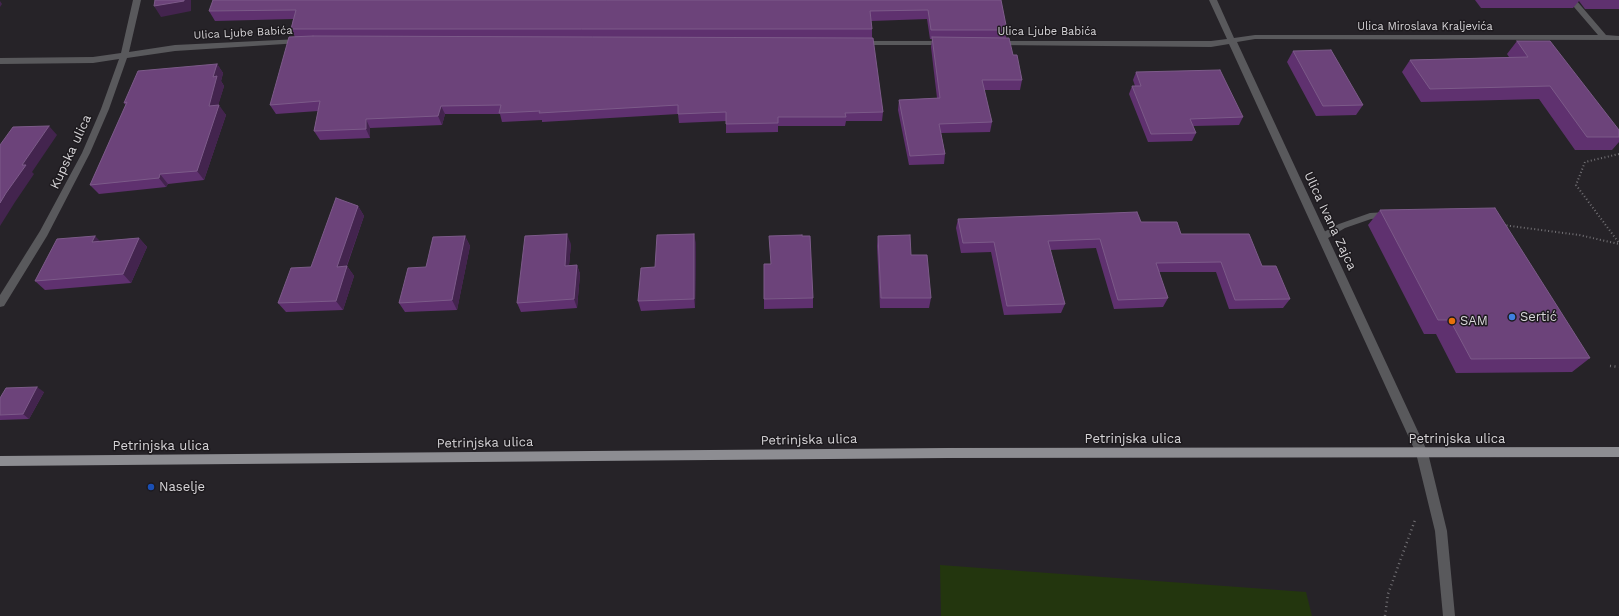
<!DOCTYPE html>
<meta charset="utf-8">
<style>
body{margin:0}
canvas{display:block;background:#262328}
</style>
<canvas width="1619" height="616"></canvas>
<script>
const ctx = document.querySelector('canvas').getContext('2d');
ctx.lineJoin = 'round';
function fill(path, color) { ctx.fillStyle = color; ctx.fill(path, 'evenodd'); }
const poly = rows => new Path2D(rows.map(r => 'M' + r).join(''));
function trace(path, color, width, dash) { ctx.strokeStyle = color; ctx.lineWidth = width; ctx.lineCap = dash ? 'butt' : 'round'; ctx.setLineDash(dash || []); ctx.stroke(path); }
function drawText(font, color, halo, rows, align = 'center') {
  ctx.font = font + ' "Work Sans",sans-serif'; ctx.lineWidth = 3; ctx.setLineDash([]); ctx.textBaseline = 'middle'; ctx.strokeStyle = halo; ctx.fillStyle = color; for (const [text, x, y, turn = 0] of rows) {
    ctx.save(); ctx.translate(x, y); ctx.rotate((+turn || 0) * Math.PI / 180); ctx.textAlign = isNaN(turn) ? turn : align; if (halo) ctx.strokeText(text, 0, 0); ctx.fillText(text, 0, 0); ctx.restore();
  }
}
const green = poly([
 [940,565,1306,592,1312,616,941,616]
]);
const pathFar1 = poly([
 [1619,154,1585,162,1576,185,1619,243],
 [1503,225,1579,235,1619,244]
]);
const path = poly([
 [1610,366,1619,367],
 [1385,616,1388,594,1415,520]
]);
const lane = poly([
 [1387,212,1390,213,1392,215,1390,217,1371,219,1345,228,1323,241,1318,237,1320,234,1339,224,1370,213,1387,212]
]);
const street = poly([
 [133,0,141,0,129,52,175,45,300,39,304,41,300,43,175,51,127,58,109,109,90,153,47,236,4,306,0,307,0,295,40,231,82,153,101,109,119,59,93,63,0,64,0,58,93,57,121,53,133,0],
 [1209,0,1217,0,1234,38,1255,35,1598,35,1568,0,1576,0,1606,35,1619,36,1619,40,1255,39,1237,42,1428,453,1447,531,1455,616,1443,616,1435,531,1416,453,1229,44,1211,47,997,45,993,43,997,41,1211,41,1227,39,1209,0],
 [858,41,943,41,947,43,943,45,861,45,857,43,858,41]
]);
const primary = poly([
 [1619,447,1619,457,947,458,0,466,0,456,947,448,1619,447]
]);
const wall = poly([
 [1001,0,1007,30,1006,38,1013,55,1022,80,1020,90,984,90,992,122,990,132,941,133,945,154,944,164,909,165,898,110,899,100,937,98,931,47,932,39,930,39,927,19,871,21,872,29,872,38,883,112,882,121,846,121,845,126,778,126,778,132,726,133,726,121,679,123,678,114,542,122,542,120,502,122,500,114,445,114,442,125,370,128,370,138,320,140,314,131,318,111,276,114,270,105,295,37,291,29,293,19,215,21,209,11],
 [1475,0,1619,0,1619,9,1585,9,1579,1,1573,8,1481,8],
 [1517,41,1619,130,1619,142,1612,150,1575,150,1539,99,1421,102,1402,72,1410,60,1509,57,1507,54],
 [1293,51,1363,105,1356,115,1316,116,1287,62],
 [217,64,223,73,221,81,224,86,218,105,226,115,204,180,168,184,166,187,99,194,90,185,126,105,124,103],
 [1136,72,1243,117,1239,125,1193,126,1196,133,1192,141,1148,142,1129,94,1132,86,1135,86,1133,80],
 [358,206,364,216,347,266,354,276,343,310,286,312,278,303,311,267],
 [1380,210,1590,358,1572,372,1456,373,1436,334,1424,334,1368,225],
 [958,219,1141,222,1181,234,1262,266,1290,299,1283,308,1229,309,1216,272,1159,272,1168,298,1163,307,1114,309,1096,248,1050,250,1065,304,1061,313,1004,315,991,252,961,253,956,228],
 [465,236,470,246,457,310,405,312,399,303,426,267],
 [878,236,911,255,931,298,929,308,880,308,877,246],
 [139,238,147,247,131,283,45,290,35,281,100,241],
 [696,243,695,308,641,311,638,301,655,267],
 [571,244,569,265,577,265,580,274,577,308,521,312,517,303],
 [813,298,813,308,764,309,764,299],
 [44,392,29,419,0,420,0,398]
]);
const shadedWall = poly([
 [184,0,191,0,191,11,161,17,154,6],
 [0,1,2,4,0,7],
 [217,64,223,73,221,81,224,86,215,116,209,106,213,77],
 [219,105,226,115,204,180,197,171],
 [441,106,445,114,442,125,438,116],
 [366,119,370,128,370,138,366,129],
 [49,126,57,135,32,172,34,174,15,202,0,226,0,203,22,165],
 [160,174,168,184,166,187,159,178],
 [358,206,364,216,343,276,337,267],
 [567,234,571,244,568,275,565,266],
 [694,234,696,243,695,308,694,299],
 [95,236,104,245,92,242],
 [465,236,470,246,457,310,452,300],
 [139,238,147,247,131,283,123,274],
 [577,265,580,274,577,308,574,299],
 [347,266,354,276,343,310,336,301],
 [37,387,44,392,29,419,23,414]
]);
const building = poly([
 [155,0,184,0,184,1,154,6,155,0],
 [213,0,1001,0,1007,30,931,30,928,10,870,11,872,29,291,29,296,10,209,11,213,0],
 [313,36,873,38,883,112,845,113,846,117,778,117,778,123,726,124,726,112,678,114,678,105,539,113,540,111,499,113,501,105,441,106,438,116,366,119,366,129,314,131,320,101,270,105,289,37,313,36],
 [932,37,1009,38,1013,55,1017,55,1022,80,982,80,992,122,939,124,945,154,910,156,899,100,940,98,932,37],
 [1517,41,1550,41,1619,130,1619,137,1587,137,1550,86,1430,89,1410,60,1528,57,1517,41],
 [1331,50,1363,105,1323,106,1293,51,1331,50],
 [217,64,213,77,217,76,209,106,219,105,197,171,160,174,159,178,90,185,127,102,124,103,138,71,217,64],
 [1220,70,1243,117,1190,119,1196,133,1151,134,1132,86,1141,86,1136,72,1220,70],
 [49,126,22,165,26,165,6,193,0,203,0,145,13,127,49,126],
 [336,198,358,206,337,267,347,266,336,301,278,303,291,268,311,267,336,198],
 [1495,208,1590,358,1471,359,1450,320,1438,320,1380,210,1495,208],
 [1137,212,1141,222,1177,222,1181,234,1249,234,1262,266,1276,266,1290,299,1235,300,1221,262,1156,263,1168,298,1118,300,1100,239,1048,241,1065,304,1007,306,994,242,963,243,958,219,1137,212],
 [567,234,565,266,577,265,574,299,517,303,525,236,567,234],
 [694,234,694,299,638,301,641,268,655,267,657,235,694,234],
 [802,235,802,236,810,236,813,298,764,299,764,264,771,264,769,236,802,235],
 [910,235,911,255,927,255,931,298,881,298,878,236,910,235],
 [95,236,92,242,139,238,123,274,35,281,57,239,95,236],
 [465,236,452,300,399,303,408,268,426,267,433,237,465,236],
 [37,387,23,414,0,415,0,398,6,388,37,387]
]);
const markers = [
 [1512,317,4,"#3f7fe0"],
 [1452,321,4,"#e8710a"],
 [151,487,4,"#1a4fb4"]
];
const farStreetnames = [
 ["Ulica Miroslava Kraljevića",1425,27],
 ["Ulica Ljube Babića",1047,32],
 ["Ulica Ljube Babića",243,33,-3]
];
const streetNames = [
 ["Kupska ulica",71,152,-65],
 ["Ulica Ivana Zajca",1330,221,65],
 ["Petrinjska ulica",1133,439],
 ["Petrinjska ulica",1457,439],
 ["Petrinjska ulica",809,440,-1],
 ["Petrinjska ulica",485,443,-1],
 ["Petrinjska ulica",161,446]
];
const poiNames = [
 ["Sertić",1520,317],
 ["SAM",1460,321],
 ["Naselje",159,487]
];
fill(green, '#23360e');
trace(pathFar1, '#727074', 2, [1, 2.5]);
trace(path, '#727074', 2.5, [1, 3.5]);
fill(lane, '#59595c');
fill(street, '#59595c');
fill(primary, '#8d8d92');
fill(wall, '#5f316f');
fill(shadedWall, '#43244e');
fill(building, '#6c437a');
trace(building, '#7c5a89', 1);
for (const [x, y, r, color] of markers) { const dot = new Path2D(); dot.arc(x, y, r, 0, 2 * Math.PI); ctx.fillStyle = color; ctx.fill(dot); trace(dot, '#1d1a1e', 1.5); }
drawText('11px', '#d6d4d7', '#1d1a1e', farStreetnames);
drawText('13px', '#d6d4d7', '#1d1a1e', streetNames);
drawText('13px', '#d6d4d7', '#1d1a1e', poiNames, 'left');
</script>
